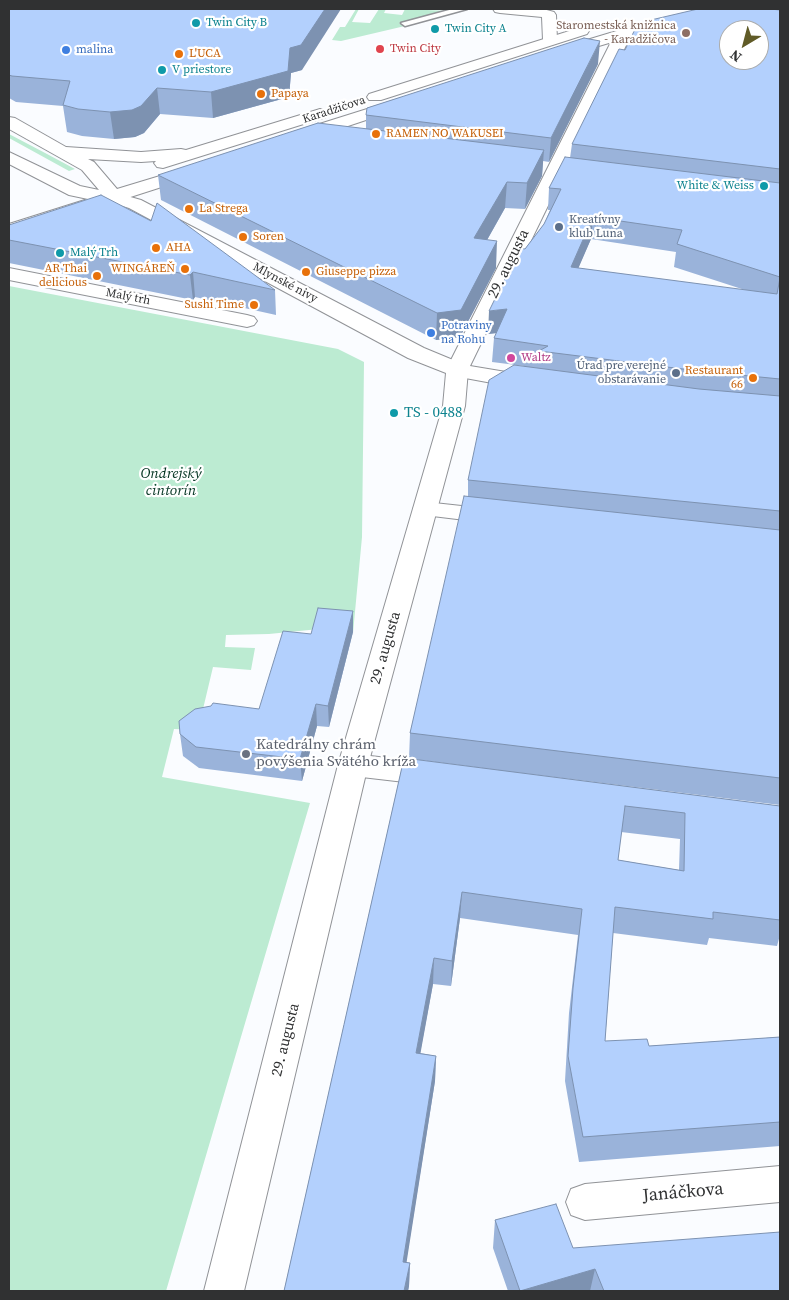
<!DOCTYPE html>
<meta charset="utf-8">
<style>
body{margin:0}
#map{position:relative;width:789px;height:1300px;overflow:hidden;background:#fafcff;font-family:"Source Serif 4",serif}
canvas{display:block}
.frame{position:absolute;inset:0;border:10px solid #303132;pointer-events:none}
.north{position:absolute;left:719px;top:20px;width:50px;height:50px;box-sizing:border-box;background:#fff;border:1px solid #acadad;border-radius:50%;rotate:217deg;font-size:14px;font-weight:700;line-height:20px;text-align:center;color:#303132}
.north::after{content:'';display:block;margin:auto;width:18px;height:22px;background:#605b27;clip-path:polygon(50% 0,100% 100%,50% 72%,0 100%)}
</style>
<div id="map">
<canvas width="789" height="1300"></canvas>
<div class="frame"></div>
<div class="north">N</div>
</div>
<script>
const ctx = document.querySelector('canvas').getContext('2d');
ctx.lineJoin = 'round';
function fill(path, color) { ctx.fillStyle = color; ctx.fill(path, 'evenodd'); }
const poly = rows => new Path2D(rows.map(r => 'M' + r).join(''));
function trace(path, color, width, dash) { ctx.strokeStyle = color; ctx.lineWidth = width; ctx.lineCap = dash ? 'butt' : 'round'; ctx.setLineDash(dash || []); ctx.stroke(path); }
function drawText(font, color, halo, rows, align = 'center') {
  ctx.font = font + ' "Source Serif 4",serif'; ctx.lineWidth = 4.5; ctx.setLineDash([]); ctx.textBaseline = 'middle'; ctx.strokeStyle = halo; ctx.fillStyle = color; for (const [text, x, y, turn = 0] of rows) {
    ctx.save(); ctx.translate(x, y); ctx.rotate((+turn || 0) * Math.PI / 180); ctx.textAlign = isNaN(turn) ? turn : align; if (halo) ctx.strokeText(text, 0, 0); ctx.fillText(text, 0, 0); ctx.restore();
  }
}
const green = poly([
 [356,9,359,9,352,22,370,23,379,9,386,9,384,13,402,15,405,9,449,11,399,23,405,26,341,41,332,40,340,27,345,27],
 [9,134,47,154,75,169,69,171,9,138],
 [9,286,338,349,364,362,362,537,353,633,319,629,269,634,226,635,225,647,255,648,251,670,213,667,198,730,174,729,162,777,310,803,166,1291,9,1291]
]);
const service = poly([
 [453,9,467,9,405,26,401,23,453,9]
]);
const minor = poly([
 [493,9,543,9,554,12,556,15,557,40,555,43,545,43,543,40,542,17,500,13,495,12,493,9],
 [625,29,630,30,632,33,470,366,530,376,538,378,541,383,538,388,530,390,449,375,446,370,610,44,620,30,625,29],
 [9,268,247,315,254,317,257,321,254,325,247,327,9,280,9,268],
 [425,502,498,510,507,512,510,517,507,522,498,524,416,514,413,509,416,504,425,502],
 [353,754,439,764,450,767,454,775,450,783,439,786,353,776,342,773,338,765,342,757,353,754],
 [780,1166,780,1202,585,1220,571,1215,566,1202,571,1189,585,1184,780,1166]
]);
const tertiary = poly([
 [113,192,141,200,424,348,465,365,468,370,465,406,368,765,244,1291,204,1291,338,765,443,406,446,373,408,358,129,208,107,201,104,197,107,193,113,192]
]);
const secondary = poly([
 [714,9,739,9,737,12,629,37,562,57,557,55,554,52,557,49,620,30,714,9],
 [582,27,587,28,589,31,587,34,381,100,369,100,367,97,369,94,582,27],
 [402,98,408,100,410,103,408,106,306,140,294,140,292,136,294,132,402,98],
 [320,109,326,111,328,114,326,117,163,168,157,167,154,163,156,161,141,162,88,159,94,162,117,189,193,166,199,167,202,171,199,175,9,236,9,224,88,199,69,195,9,164,9,152,80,186,99,190,82,170,9,129,9,117,15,118,66,147,141,152,181,149,186,150,320,109]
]);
const wall = poly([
 [9,9,302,70,291,73,289,97,213,118,160,114,144,133,135,137,114,139,82,136,67,132,63,106,16,102,9,98],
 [780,10,780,805,409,759,410,733,468,497,468,480,524,366,492,362,494,338,496,333,488,334,525,249,544,224,550,210,548,210,549,188,570,158,572,144,625,50],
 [591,239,676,252,674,267,748,291,578,268],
 [598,64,549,162,543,161,542,176,525,209,505,208,487,240,496,268,460,337,436,340,161,200,158,175,366,129,366,115],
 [9,225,275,290,276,315,195,297,193,300,9,263],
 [353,611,353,632,329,727,317,726,302,781,199,768,183,756,180,734,259,709,311,634],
 [404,758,780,806,780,935,777,946,709,938,707,945,613,933,605,1041,649,1046,780,1037,780,1146,579,1162,565,1081,569,1013,578,935,460,918,451,986,433,984,420,1053,436,1056,435,1081,406,1262,410,1263,409,1286,408,1291,284,1291],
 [621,832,680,839,679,870,618,860],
 [495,1220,573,1248,780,1291,508,1291,493,1248]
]);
const shadedWall = poly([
 [325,9,341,9,302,70,291,73,289,97,213,118,211,92],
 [600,41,598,64,549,162,551,138],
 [157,88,160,114,144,133,135,137,114,139,110,112],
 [544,150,542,176,525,209,527,183],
 [507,182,505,208,473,265,474,238],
 [593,217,591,239,569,290,571,267],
 [497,241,496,268,460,337,436,340,437,313],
 [193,272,195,297,193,300,190,275],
 [507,309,506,332,488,334,489,311],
 [353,611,353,632,329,727,328,706],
 [316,704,317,726,302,781,300,759],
 [462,892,460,918,451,986,452,961],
 [434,958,433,984,416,1078,416,1053],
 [436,1056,435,1081,403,1285,403,1262],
 [410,1263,409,1286,408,1291,404,1291],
 [595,1269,590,1291,520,1291]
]);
const building = poly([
 [9,9,325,9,301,45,290,48,288,71,211,92,157,88,141,106,132,110,110,112,78,109,63,105,70,81,12,76,9,75,9,9],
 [698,9,770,9,780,10,780,169,572,144,619,49,625,50,638,23,698,9],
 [729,30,759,30,759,60,729,60,729,30],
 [584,38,600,41,551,138,366,115,367,108,584,38],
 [318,123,544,150,527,183,507,182,474,238,497,241,461,310,437,313,158,175,318,123],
 [565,157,780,183,780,277,677,244,682,230,593,217,571,267,777,294,780,278,780,379,699,371,539,351,548,346,494,338,507,309,489,311,520,248,525,249,544,224,561,189,549,188,565,157],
 [101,195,151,221,157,203,275,290,193,272,190,275,9,240,9,225,101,195],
 [514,365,699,389,780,396,780,511,468,480,489,380,514,365],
 [464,496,780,530,780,778,410,733,464,496],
 [318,608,353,611,328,706,316,704,300,759,196,747,180,734,179,721,195,709,211,706,213,703,259,709,283,631,311,634,318,608],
 [404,758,780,806,780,920,713,912,713,919,615,907,605,1041,647,1039,649,1046,780,1037,780,1122,583,1137,568,1056,573,988,582,909,462,892,452,961,434,958,416,1053,436,1056,403,1262,410,1263,404,1291,284,1291,404,758],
 [625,806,685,813,684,871,618,860,625,806],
 [556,1204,573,1248,780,1232,780,1291,604,1291,595,1269,520,1291,495,1220,556,1204]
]);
const markers = [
 [196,23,5,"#0f9aa8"],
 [435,29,5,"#0f9aa8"],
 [686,33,5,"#8d6e63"],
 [380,49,5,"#e0444e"],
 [66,50,5,"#3f7fe0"],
 [179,54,5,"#e8710a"],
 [162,70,5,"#0f9aa8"],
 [261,94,5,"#e8710a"],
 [376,134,5,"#e8710a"],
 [764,186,5,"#0f9aa8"],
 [189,209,5,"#e8710a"],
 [559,227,5,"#5c6f8a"],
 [243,237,5,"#e8710a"],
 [156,248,5,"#e8710a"],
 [60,253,5,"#0f9aa8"],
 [185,269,5,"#e8710a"],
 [306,272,5,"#e8710a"],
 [97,276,5,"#e8710a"],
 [254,305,5,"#e8710a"],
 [431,333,5,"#3f7fe0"],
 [511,358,5,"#d1479c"],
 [676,373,5,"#5c6f8a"],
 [753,378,5,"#e8710a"],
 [394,413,5,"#0f9aa8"],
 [246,754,5,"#6b7280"]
];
const farCulturenames = [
 ["Twin City B",206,23],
 ["Twin City A",445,29],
 ["V priestore",172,70],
 ["White & Weiss",754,186,"right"],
 ["Malý Trh",70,253]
];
const farEducationnames = [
 ["Staromestská knižnica",676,26],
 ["- Karadžičova",676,40]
];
const farHealthnames = [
 ["Twin City",390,49]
];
const farShopnames = [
 ["malina",76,50],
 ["Potraviny",441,326],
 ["na Rohu",441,340]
];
const farFoodnames = [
 ["L'UCA",189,54],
 ["Papaya",271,94],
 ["RAMEN NO WAKUSEI",386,134],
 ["La Strega",199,209],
 ["Soren",253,237],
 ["AHA",166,248],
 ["AR Thai",87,269,"right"],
 ["delicious",87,283,"right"],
 ["WINGÁREŇ",175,269,"right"],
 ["Giuseppe pizza",316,272],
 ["Sushi Time",244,305,"right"],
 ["Restaurant",743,371,"right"],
 ["66",743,385,"right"]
];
const farStreetnames = [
 ["Karadžičova",334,110,-18],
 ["Mlynské nivy",285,283,28],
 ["Malý trh",128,297,11]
];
const farServicenames = [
 ["Kreatívny",569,220],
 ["klub Luna",569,234],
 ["Úrad pre verejné",666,366,"right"],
 ["obstarávanie",666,380,"right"]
];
const farHotelnames = [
 ["Waltz",521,358]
];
const streetNames = [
 ["29. augusta",509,264,-64],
 ["29. augusta",386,648,-74],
 ["29. augusta",286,1040,-76]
];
const cultureNames = [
 ["TS - 0488",404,413]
];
const parkNames = [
 ["Ondrejský",171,474],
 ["cintorín",171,491]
];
const worshipNames = [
 ["Katedrálny chrám",256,745],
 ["povýšenia Svätého kríža",256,762]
];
const nearStreetnames = [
 ["Janáčkova",683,1193,-5]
];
fill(green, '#bcebd2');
trace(service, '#919397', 3);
trace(minor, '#919397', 2);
trace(tertiary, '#919397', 2);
trace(secondary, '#919397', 2);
fill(service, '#fff');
fill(minor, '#fff');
fill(tertiary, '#fff');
fill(secondary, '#fff');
fill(wall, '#9ab3da');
fill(shadedWall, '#7d92b1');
fill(building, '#b3d0fd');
trace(building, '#7d92b1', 1);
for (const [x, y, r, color] of markers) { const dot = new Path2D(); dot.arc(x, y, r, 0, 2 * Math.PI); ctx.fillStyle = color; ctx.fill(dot); trace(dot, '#fff', 2); }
drawText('12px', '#0d838f', '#fff', farCulturenames, 'left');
drawText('12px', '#785e54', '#fff', farEducationnames, 'right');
drawText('12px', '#be3a42', '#fff', farHealthnames, 'left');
drawText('12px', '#366cbe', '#fff', farShopnames, 'left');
drawText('12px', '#c56008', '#fff', farFoodnames, 'left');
drawText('12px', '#303132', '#fff', farStreetnames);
drawText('12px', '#4e5e75', '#fff', farServicenames, 'left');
drawText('12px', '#b23c85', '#fff', farHotelnames, 'left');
drawText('15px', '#303132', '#fff', streetNames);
drawText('15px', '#0d838f', '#fff', cultureNames, 'left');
drawText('italic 15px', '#023320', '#fff', parkNames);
drawText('15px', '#5b616d', '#fff', worshipNames, 'left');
drawText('18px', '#303132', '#fff', nearStreetnames);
</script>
